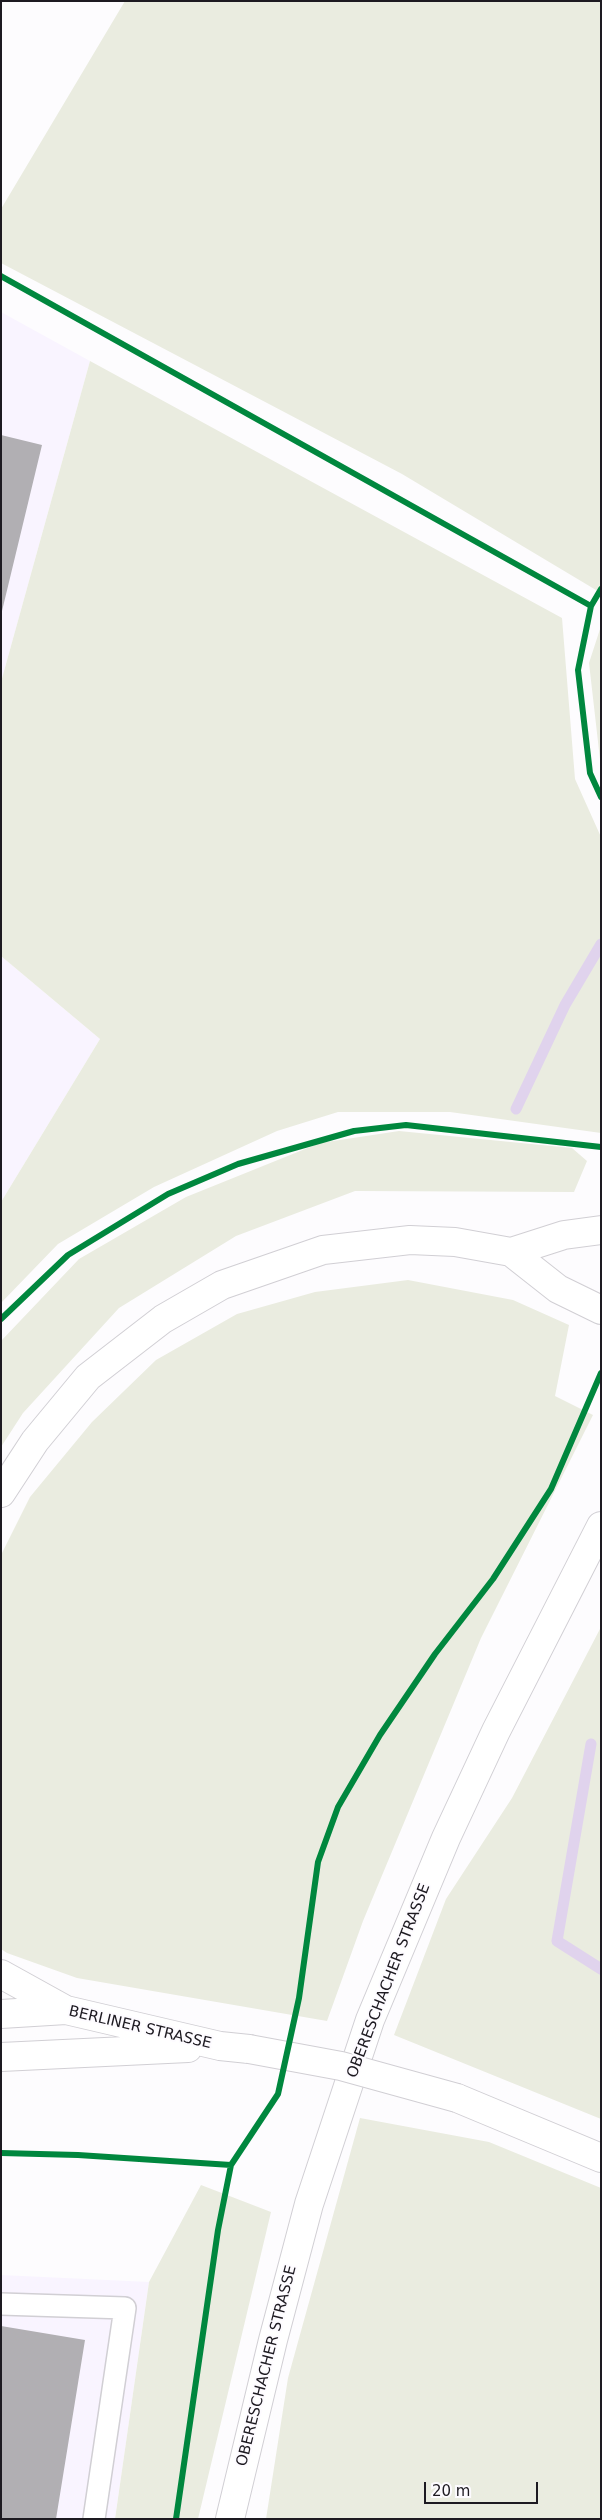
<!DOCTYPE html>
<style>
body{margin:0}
#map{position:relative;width:602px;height:2520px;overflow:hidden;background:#fdfcfe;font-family:"DejaVu Sans",sans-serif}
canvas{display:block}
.frame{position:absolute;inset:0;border:2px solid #1d1a21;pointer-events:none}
.scale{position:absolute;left:424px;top:2482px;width:114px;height:22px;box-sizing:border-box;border:2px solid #1d1a21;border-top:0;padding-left:6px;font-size:15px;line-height:18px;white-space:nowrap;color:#1d1a21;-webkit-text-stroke:4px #fdfbff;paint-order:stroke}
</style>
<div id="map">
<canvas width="602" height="2520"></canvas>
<div class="frame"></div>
<div class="scale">20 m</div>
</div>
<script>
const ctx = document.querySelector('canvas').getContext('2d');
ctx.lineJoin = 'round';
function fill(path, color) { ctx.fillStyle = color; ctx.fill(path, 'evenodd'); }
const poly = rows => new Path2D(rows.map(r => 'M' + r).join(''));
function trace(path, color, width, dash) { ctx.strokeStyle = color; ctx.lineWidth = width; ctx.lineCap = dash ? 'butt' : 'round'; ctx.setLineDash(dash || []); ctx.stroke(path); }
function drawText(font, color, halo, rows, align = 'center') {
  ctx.font = font + ' "DejaVu Sans",sans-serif'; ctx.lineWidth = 4; ctx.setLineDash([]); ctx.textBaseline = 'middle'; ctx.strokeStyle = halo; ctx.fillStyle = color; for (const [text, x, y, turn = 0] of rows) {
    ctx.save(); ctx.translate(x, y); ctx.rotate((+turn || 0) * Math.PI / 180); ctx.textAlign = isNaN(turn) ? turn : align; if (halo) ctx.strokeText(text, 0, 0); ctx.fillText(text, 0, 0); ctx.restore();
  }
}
const built = poly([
 [1,312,90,361,1,682],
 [1,956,100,1039,1,1202],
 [1,2275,149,2282,115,2519,1,2519]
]);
const green = poly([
 [125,1,601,1,601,593,402,474,1,263,1,209],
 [90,361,562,618,575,779,601,837,601,1133,450,1112,338,1112,277,1131,154,1187,58,1244,1,1303,1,1202,100,1039,1,956,1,682],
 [601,626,601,768,589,663],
 [399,1131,572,1148,587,1161,574,1192,355,1191,236,1236,119,1308,23,1413,1,1447,1,1341,79,1259,186,1197,320,1143],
 [408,1280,513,1300,569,1325,555,1396,593,1415,481,1638,363,1921,327,2021,77,1978,7,1953,1,1949,1,1555,30,1497,92,1422,156,1360,237,1314,315,1292],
 [601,1627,601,2119,394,2035,446,1899,512,1798],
 [360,2118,489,2142,601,2188,601,2519,266,2519,288,2378],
 [201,2185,271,2212,198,2519,115,2519,149,2282]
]);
const stream = poly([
 [516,1109,565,1005,601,944],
 [591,1744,557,1941,601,1969]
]);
const building = poly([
 [1,435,42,445,2,611,1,611],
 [1,2326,85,2340,56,2519,1,2519]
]);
const lane = poly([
 [1,2304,125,2308,94,2519]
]);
const secondary = poly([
 [511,1252,558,1289,601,1310],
 [1,1493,35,1441,88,1377,163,1319,222,1285,323,1250,410,1240,455,1242,511,1252,564,1235,601,1230],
 [1,1974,66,2010],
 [1,2014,66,2010,220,2046,249,2049],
 [1,2057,188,2048],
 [457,2098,601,2158],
 [230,2519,273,2340,309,2204,370,2020,446,1838,496,1731,601,1526]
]);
const secondaryBridge = poly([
 [249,2049,341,2066,457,2098]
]);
const cycleway = poly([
 [1,276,591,606],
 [601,589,591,606,578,670,590,773,601,797],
 [1,1319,68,1255,168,1194,238,1164,354,1131,406,1125,601,1147],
 [1,2153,78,2155,231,2165],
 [176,2519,218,2230,231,2165,278,2094,299,1998,318,1862,338,1807,380,1735,435,1654,493,1579,551,1489,601,1373]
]);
const streetNames = [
 ["OBERESCHACHER STRASSE",389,1981,-69],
 ["BERLINER STRASSE",140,2028,13],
 ["OBERESCHACHER STRASSE",267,2366,-76]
];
fill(built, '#f9f4ff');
fill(green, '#eaece0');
trace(stream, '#e0d3ed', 11);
fill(building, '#b1afb3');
trace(lane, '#d1cfd4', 24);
trace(secondary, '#d1cfd4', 30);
trace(lane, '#fff', 21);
trace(secondary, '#fff', 28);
trace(secondaryBridge, '#d1cfd4', 30, []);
trace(secondaryBridge, '#fff', 28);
trace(cycleway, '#00873e', 6);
drawText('15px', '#1d1a21', '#fdfbff', streetNames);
</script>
